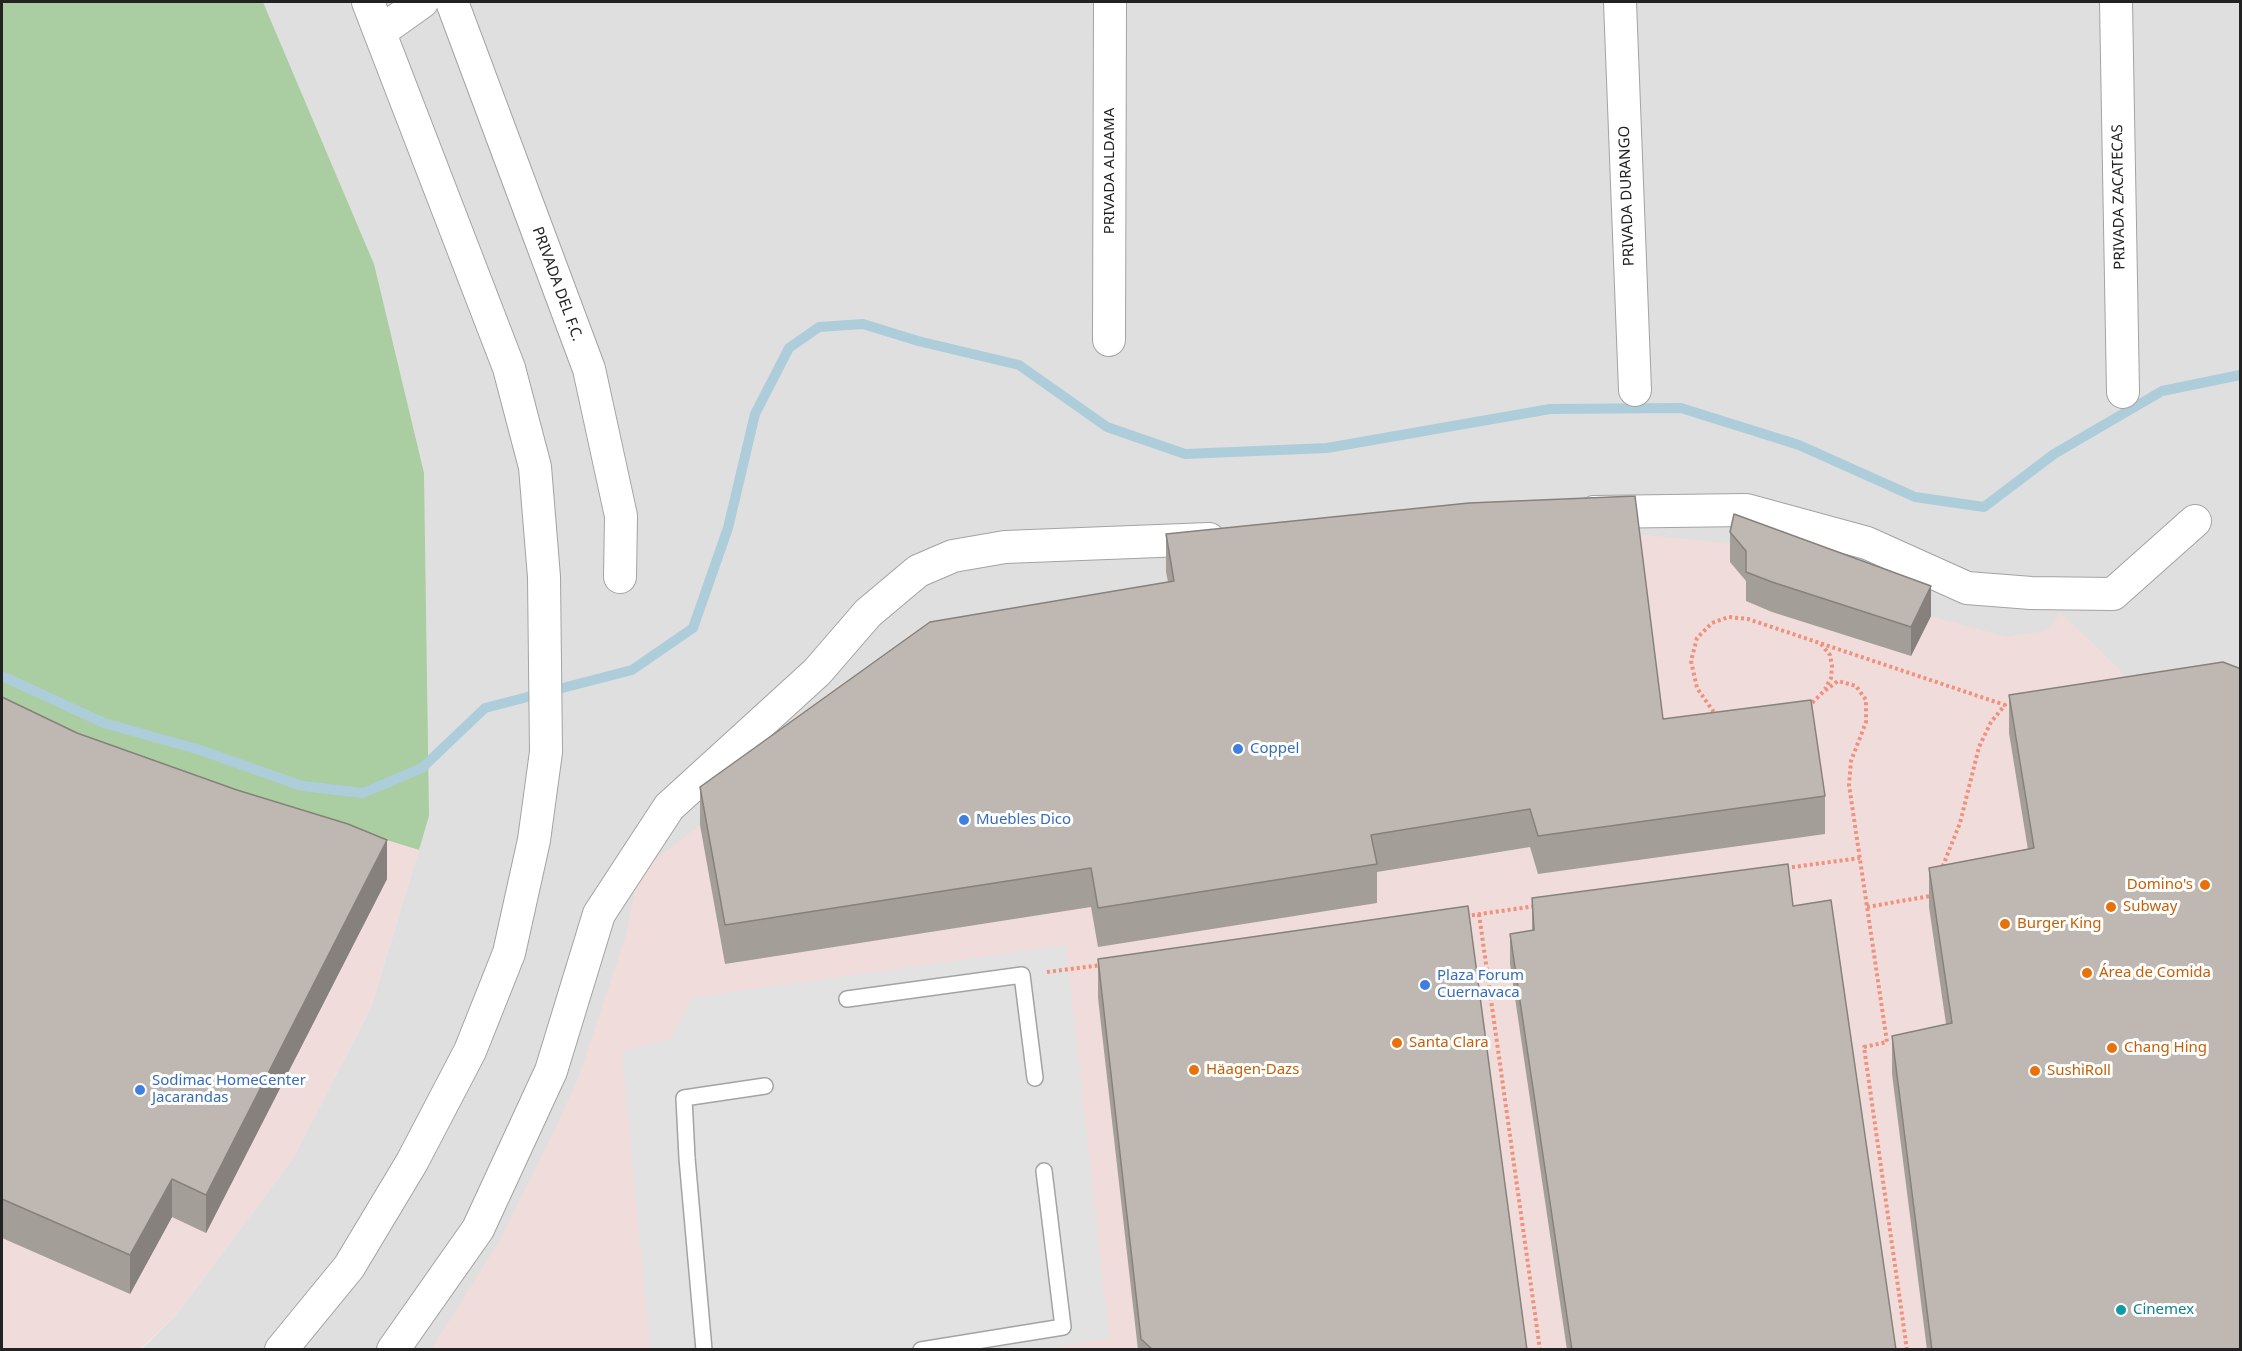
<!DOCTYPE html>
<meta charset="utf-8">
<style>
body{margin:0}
#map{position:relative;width:2242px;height:1351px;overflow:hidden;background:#f1efea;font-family:"Noto Sans",sans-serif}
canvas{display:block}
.frame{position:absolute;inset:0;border:3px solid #222;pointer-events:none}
</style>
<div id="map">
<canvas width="2242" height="1351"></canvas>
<div class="frame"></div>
</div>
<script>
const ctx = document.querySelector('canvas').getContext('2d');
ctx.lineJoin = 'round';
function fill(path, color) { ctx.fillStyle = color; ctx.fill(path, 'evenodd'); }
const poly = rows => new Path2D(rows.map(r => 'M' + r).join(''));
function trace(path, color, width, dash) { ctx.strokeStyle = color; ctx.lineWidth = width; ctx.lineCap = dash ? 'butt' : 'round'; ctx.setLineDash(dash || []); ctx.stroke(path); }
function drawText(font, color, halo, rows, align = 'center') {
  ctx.font = font + ' "Noto Sans",sans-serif'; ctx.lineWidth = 6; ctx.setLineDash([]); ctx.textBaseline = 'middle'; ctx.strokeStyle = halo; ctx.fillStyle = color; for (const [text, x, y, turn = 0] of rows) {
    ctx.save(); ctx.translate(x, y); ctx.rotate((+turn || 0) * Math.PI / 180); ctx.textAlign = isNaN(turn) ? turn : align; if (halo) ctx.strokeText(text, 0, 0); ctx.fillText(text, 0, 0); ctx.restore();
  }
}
const residential = poly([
 [263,2,2240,2,2240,1349,141,1350,176,1315,293,1158,371,1007,429,816,374,264]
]);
const commercial = poly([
 [1635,534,1734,544,1931,616,2006,637,2045,631,2061,613,2154,703,2240,1349,431,1350,500,1240,556,1127,579,1076,625,938,639,872,700,825,1173,620,1166,572,1356,552],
 [2,704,198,782,419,850,371,1007,293,1159,176,1315,141,1349,2,1349]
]);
const forest = poly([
 [2,2,263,2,374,264,424,473,429,816,419,850,198,782,2,704]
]);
const parking = poly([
 [1066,945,1109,1338,1040,1350,650,1349,622,1051,671,1039,691,998]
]);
const stream = poly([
 [2,676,104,723,200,750,302,786,363,793,422,768,485,708,632,670,693,628,728,528,755,414,789,348,819,327,863,324,918,341,1019,365,1107,427,1185,454,1327,448,1550,409,1681,408,1799,445,1915,497,1984,507,2054,454,2162,391,2240,375]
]);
const path = poly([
 [1821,644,1830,655,1832,666,1831,678,1825,689],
 [1808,707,1823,692,1838,681,1856,686,1866,700,1866,722,1851,761,1849,785,1887,1042,1864,1047,1907,1350],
 [1719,715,1713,711,1697,688,1691,661,1697,638,1712,623,1729,617,1748,619,2005,705,1991,722,1979,747,1960,823,1942,868],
 [1786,868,1860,858],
 [1867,907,1930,896,1931,894],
 [1479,914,1540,1350],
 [1466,916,1536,906],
 [1047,972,1102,965]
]);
const lane = poly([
 [847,999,1022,975,1035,1078],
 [704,1350,687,1158,684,1098,765,1086],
 [921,1350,1063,1327,1044,1171]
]);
const street = poly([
 [452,2,589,369,621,516,620,577],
 [1620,2,1635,390],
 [2116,2,2123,392],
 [380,32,422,2],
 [1109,340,1110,2],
 [1594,512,1746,510,1867,543,1967,588,2031,593,2113,594,2195,521],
 [281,1350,349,1267,412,1162,470,1051,509,953,534,840,546,752,544,577,535,467,509,368,368,2],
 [393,1350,478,1229,551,1071,599,914,669,807,817,672,868,613,918,571,953,556,1005,547,1209,539]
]);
const wall = poly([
 [1730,532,1931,616,1911,656,1772,612,1746,601,1746,581,1730,562],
 [1166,534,1663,719,1825,796,1825,834,1538,874,1530,847,1377,872,1377,903,1098,947,1091,907,725,964,700,825,700,787,1168,582,1166,572],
 [2009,695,2241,1350,1927,1350,1892,1074,1892,1036,1946,1024,1929,907,1929,868,2028,850,2009,733],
 [2,697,387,879,206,1233,172,1217,130,1294,2,1238],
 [1532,898,1793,906,1896,1350,1567,1350,1510,964,1510,934,1532,931],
 [1098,959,1527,1350,1138,1350,1098,998]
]);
const shadedWall = poly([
 [1931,586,1931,616,1911,656,1911,627],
 [387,840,387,879,206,1233,206,1195],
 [172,1179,172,1217,130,1294,130,1255]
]);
const building = poly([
 [1635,496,1663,719,1811,700,1825,796,1538,836,1530,809,1371,835,1377,864,1098,908,1091,868,725,925,700,787,930,622,1174,581,1166,534,1469,503,1635,496],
 [1734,514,1931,586,1911,627,1772,582,1746,572,1746,551,1730,532,1734,514],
 [2223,662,2241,669,2241,1350,1932,1350,1892,1036,1952,1023,1929,868,2034,848,2009,695,2223,662],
 [2,697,77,733,237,790,348,824,387,840,206,1195,172,1179,130,1255,2,1199,2,697],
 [1788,864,1793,906,1831,900,1896,1350,1572,1350,1510,934,1534,930,1532,898,1788,864],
 [1468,906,1527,1350,1153,1350,1141,1339,1098,959,1468,906]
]);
const markers = [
 [1238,749,6,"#3f7fe0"],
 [964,820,6,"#3f7fe0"],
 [2205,885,6,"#e8710a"],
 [2111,907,6,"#e8710a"],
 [2005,924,6,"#e8710a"],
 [2087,973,6,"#e8710a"],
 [1425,985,6,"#3f7fe0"],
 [1397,1043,6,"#e8710a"],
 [2112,1048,6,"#e8710a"],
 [1194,1070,6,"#e8710a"],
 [2035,1071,6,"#e8710a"],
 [140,1090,6,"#3f7fe0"],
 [2121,1310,6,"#0f9aa8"]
];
const streetNames = [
 ["PRIVADA ALDAMA",1110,171,-90],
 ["PRIVADA DURANGO",1627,196,-92],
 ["PRIVADA ZACATECAS",2119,197,-91],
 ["PRIVADA DEL F.C.",557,284,70]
];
const shopNames = [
 ["Coppel",1250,749],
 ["Muebles Dico",976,820],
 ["Plaza Forum",1437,976],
 ["Cuernavaca",1437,993],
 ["Sodimac HomeCenter",152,1081],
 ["Jacarandas",152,1098]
];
const foodNames = [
 ["Domino's",2193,885,"right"],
 ["Subway",2123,907],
 ["Burger King",2017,924],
 ["Área de Comida",2099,973],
 ["Santa Clara",1409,1043],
 ["Chang Hing",2124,1048],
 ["Häagen-Dazs",1206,1070],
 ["SushiRoll",2047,1071]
];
const cultureNames = [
 ["Cinemex",2133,1310]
];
fill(residential, '#e0dfdf');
fill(commercial, '#f0dddb');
fill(forest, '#abcda2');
fill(parking, '#e2e2e2');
trace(stream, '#aecddb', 10);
trace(lane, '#a3a3a3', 18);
trace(street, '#a3a3a3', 34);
trace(path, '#ef917c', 4, [3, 3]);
trace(lane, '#fff', 15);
trace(street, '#fff', 32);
fill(wall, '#a49e99');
fill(shadedWall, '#86817d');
fill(building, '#bfb8b2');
trace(building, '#86817d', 1.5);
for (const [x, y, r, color] of markers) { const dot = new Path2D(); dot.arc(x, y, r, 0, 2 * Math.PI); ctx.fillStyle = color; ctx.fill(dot); trace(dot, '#fff', 2); }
drawText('15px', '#222', '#fff', streetNames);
drawText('15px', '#366cbe', '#fff', shopNames, 'left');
drawText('15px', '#c56008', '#fff', foodNames, 'left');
drawText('15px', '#0d838f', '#fff', cultureNames, 'left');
</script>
